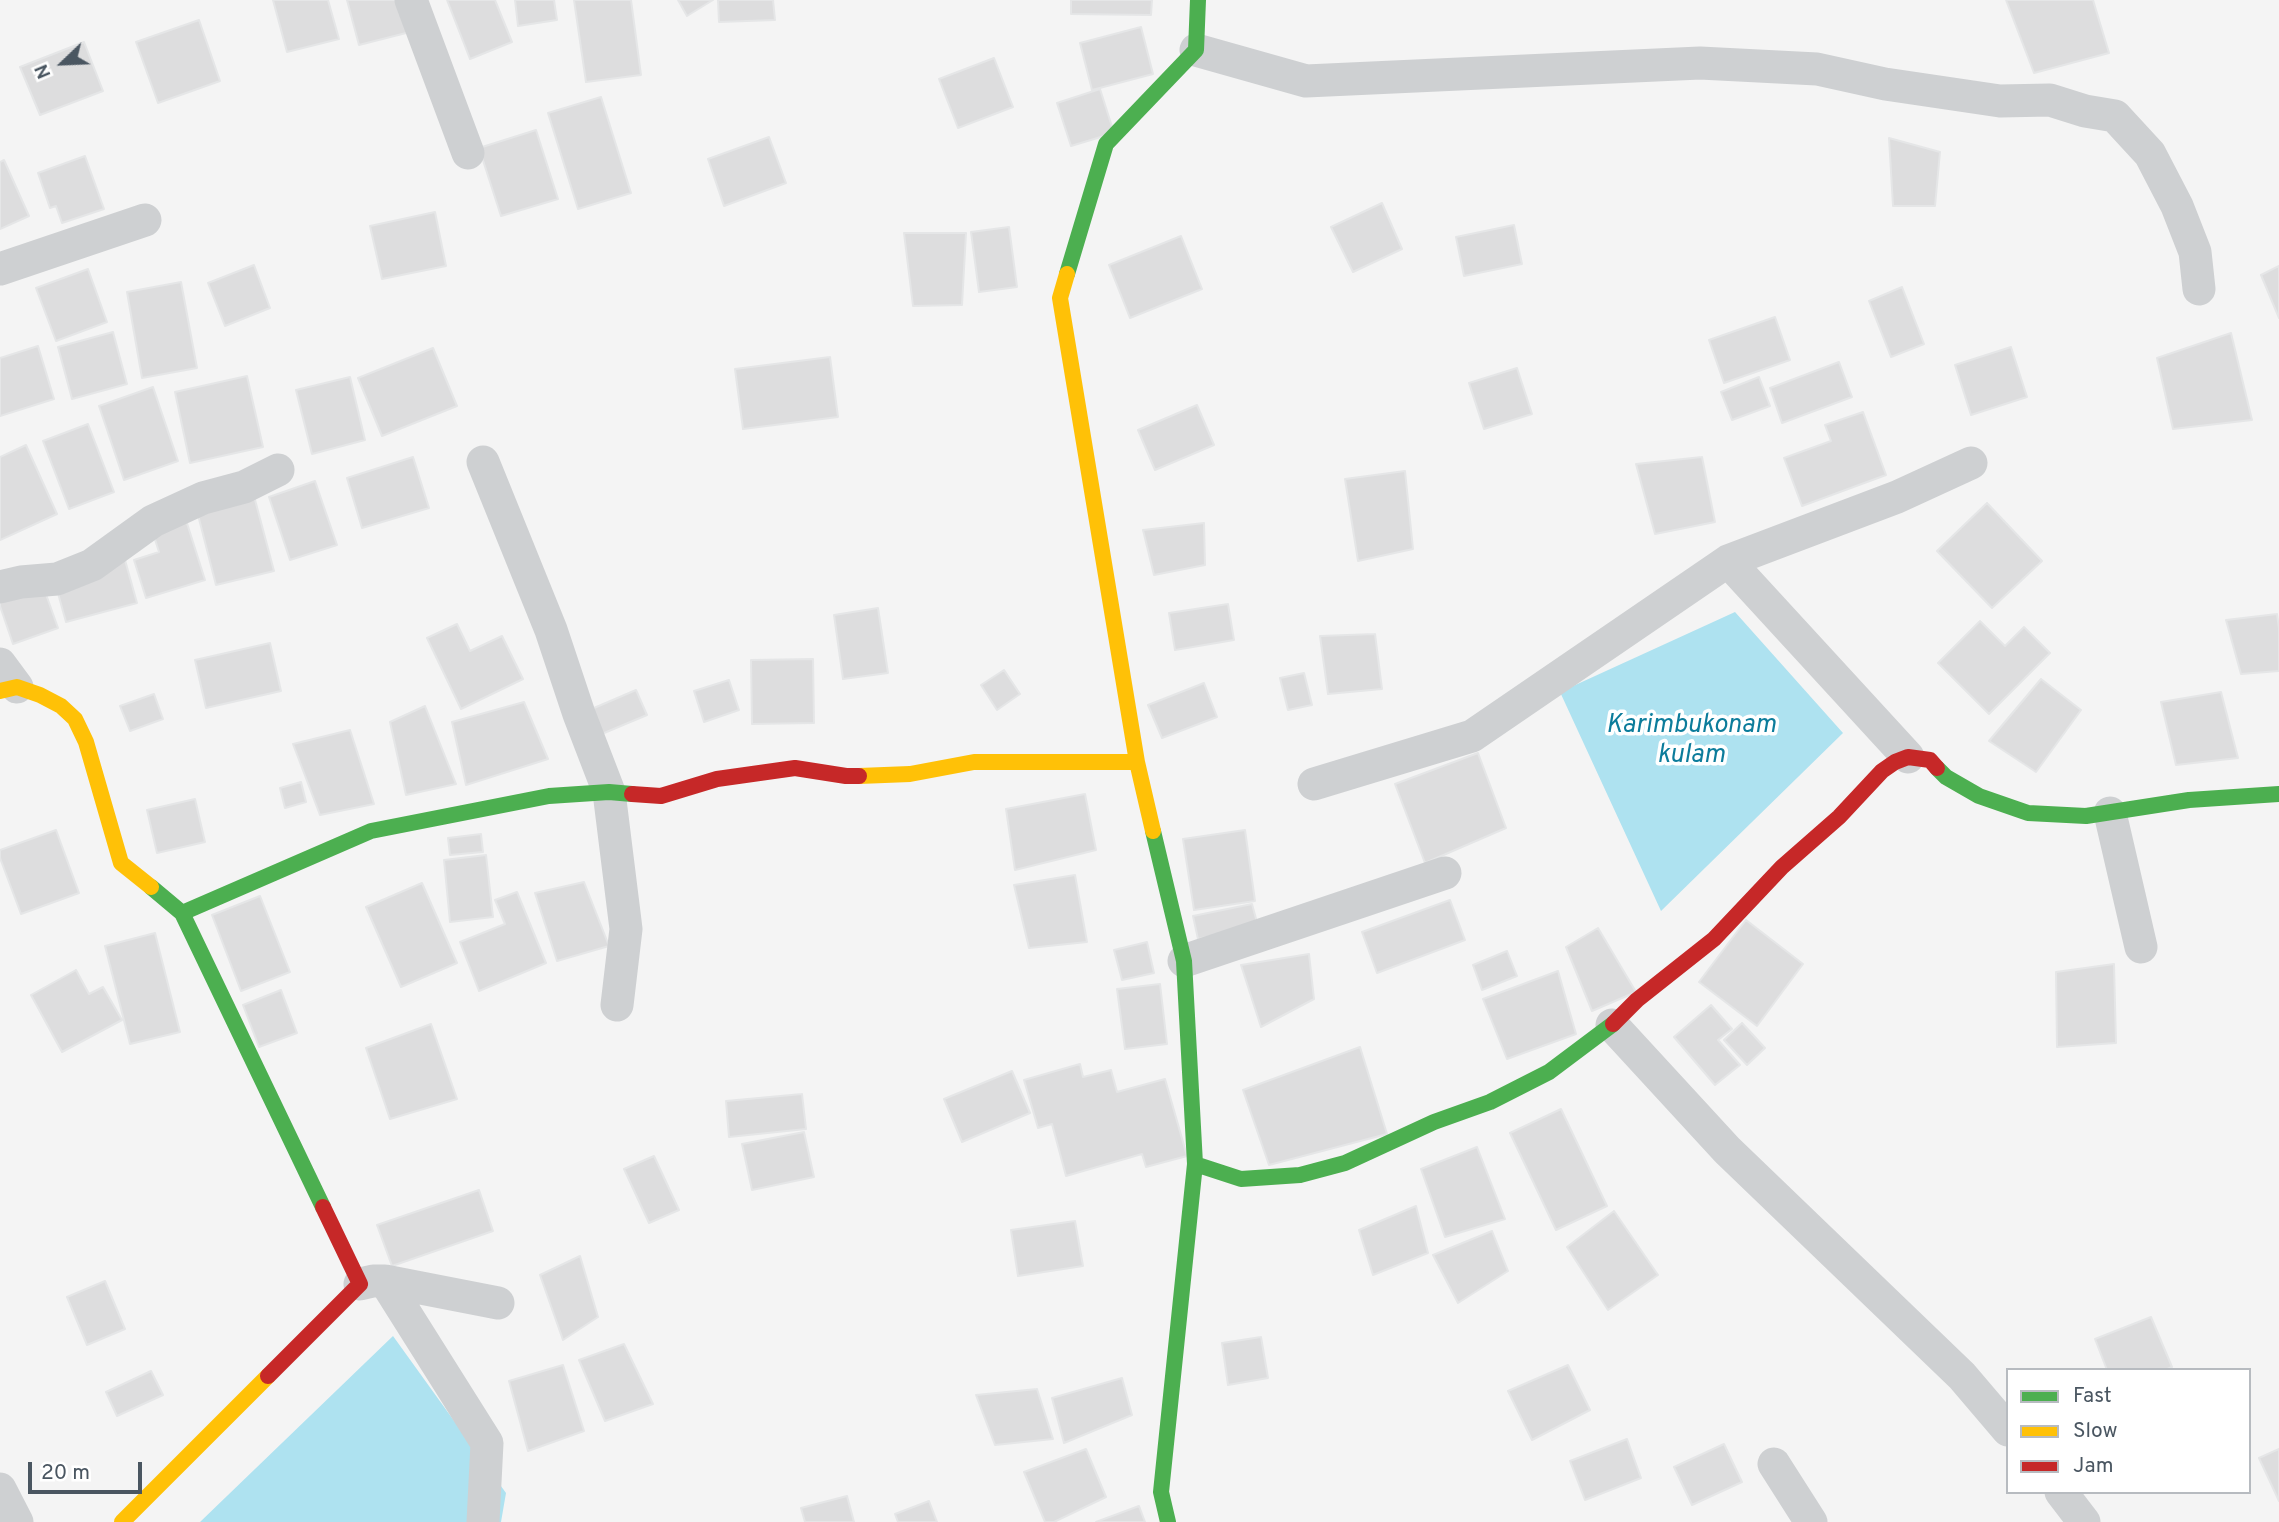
<!DOCTYPE html>
<style>
body{margin:0}
#map{position:relative;width:2279px;height:1522px;overflow:hidden;background:#f4f4f4;font-family:Overpass,sans-serif}
canvas{display:block}
.legend{position:absolute;left:2006px;top:1368px;width:245px;height:126px;box-sizing:border-box;background:#fff;border:2px solid #b7bbc0;margin:0;padding:9px 12px;list-style:none;font-size:21px;color:#4a5661}
.legend li{display:flex;align-items:center;gap:14px;height:35px}
.legend b{width:35px;border:2px solid #b7bbc0}
.north{position:absolute;left:28px;top:28px;width:70px;height:70px;-webkit-text-stroke:5px #fff;paint-order:stroke;rotate:247deg;font-size:19px;font-weight:700;line-height:28px;text-align:center;color:#4a5661}
.north::after{content:'';display:block;margin:auto;width:24px;height:32px;background:#4a5661;clip-path:polygon(50% 0,100% 100%,50% 72%,0 100%)}
.scale{position:absolute;left:28px;top:1462px;width:114px;height:32px;box-sizing:border-box;border:4px solid #4a5661;border-top:0;padding-left:9px;font-size:21px;line-height:24px;white-space:nowrap;color:#4a5661;-webkit-text-stroke:5px #fff;paint-order:stroke}
</style>
<div id="map">
<canvas width="2279" height="1522"></canvas>
<ul class="legend">
<li><b style="height:9px;background:#4caf50"></b>Fast</li>
<li><b style="height:9px;background:#ffc107"></b>Slow</li>
<li><b style="height:9px;background:#c62828"></b>Jam</li>
</ul>
<div class="north">N</div>
<div class="scale">20 m</div>
</div>
<script>
const ctx = document.querySelector('canvas').getContext('2d');
ctx.lineJoin = 'round';
function fill(path, color) { ctx.fillStyle = color; ctx.fill(path, 'evenodd'); }
const poly = rows => new Path2D(rows.map(r => 'M' + r).join(''));
function trace(path, color, width, dash) { ctx.strokeStyle = color; ctx.lineWidth = width; ctx.lineCap = dash ? 'butt' : 'round'; ctx.setLineDash(dash || []); ctx.stroke(path); }
function drawText(font, color, halo, rows, align = 'center') {
  ctx.font = font + ' Overpass,sans-serif'; ctx.lineWidth = 7; ctx.setLineDash([]); ctx.textBaseline = 'middle'; ctx.strokeStyle = halo; ctx.fillStyle = color; for (const [text, x, y, turn = 0] of rows) {
    ctx.save(); ctx.translate(x, y); ctx.rotate((+turn || 0) * Math.PI / 180); ctx.textAlign = isNaN(turn) ? turn : align; if (halo) ctx.strokeText(text, 0, 0); ctx.fillText(text, 0, 0); ctx.restore();
  }
}
const water = poly([
 [1735,612,1843,733,1661,911,1560,692],
 [393,1336,506,1493,501,1522,200,1522]
]);
const building = poly([
 [273,0,328,0,339,39,287,52,273,0],
 [347,0,402,0,410,32,359,45,347,0],
 [447,0,495,0,512,42,470,59,447,0],
 [515,0,554,0,557,20,518,26,515,0],
 [574,0,631,0,641,75,586,82,574,0],
 [678,0,713,0,687,16,678,0],
 [718,0,773,0,775,20,719,22,718,0],
 [1071,0,1152,0,1151,15,1071,14,1071,0],
 [2006,0,2093,0,2109,53,2034,73,2006,0],
 [199,20,220,81,158,103,136,42,199,20],
 [1141,27,1153,74,1092,90,1080,43,1141,27],
 [84,42,103,91,40,115,20,67,84,42],
 [994,58,1013,107,958,128,939,79,994,58],
 [1100,89,1114,133,1071,146,1057,103,1100,89],
 [601,97,631,193,578,209,548,113,601,97],
 [536,130,558,199,501,216,479,148,536,130],
 [769,137,786,183,724,206,708,159,769,137],
 [1889,138,1940,152,1935,206,1893,206,1889,138],
 [85,156,104,209,62,223,56,206,50,208,38,173,85,156],
 [4,160,29,216,0,229,0,162,4,160],
 [1382,203,1402,249,1353,272,1331,227,1382,203],
 [435,212,446,266,382,279,370,226,435,212],
 [1514,225,1522,264,1464,276,1456,237,1514,225],
 [1009,227,1017,287,979,292,971,232,1009,227],
 [904,233,966,233,962,305,913,306,904,233],
 [1181,236,1202,289,1130,318,1109,265,1181,236],
 [254,265,270,308,225,326,208,283,254,265],
 [2279,266,2279,318,2261,275,2279,266],
 [88,269,107,322,56,341,36,288,88,269],
 [181,282,197,368,142,378,127,292,181,282],
 [1902,287,1924,344,1891,357,1869,301,1902,287],
 [1775,317,1790,360,1724,383,1709,340,1775,317],
 [113,332,127,384,72,399,58,347,113,332],
 [2231,333,2252,420,2173,429,2157,358,2231,333],
 [38,346,54,399,0,416,0,358,38,346],
 [2011,347,2027,397,1971,415,1955,365,2011,347],
 [433,348,457,406,382,436,358,378,433,348],
 [830,357,838,417,743,429,735,369,830,357],
 [1839,362,1852,397,1782,423,1770,388,1839,362],
 [1517,368,1532,414,1484,429,1469,383,1517,368],
 [247,376,263,447,190,463,175,392,247,376],
 [350,377,365,440,312,454,296,390,350,377],
 [1759,377,1770,406,1732,420,1721,392,1759,377],
 [153,387,178,461,124,480,99,406,153,387],
 [1197,405,1214,445,1155,470,1138,430,1197,405],
 [1863,412,1886,475,1802,506,1784,458,1831,441,1825,425,1863,412],
 [88,424,114,492,69,509,43,441,88,424],
 [26,445,57,514,0,540,0,457,26,445],
 [413,457,429,508,362,528,347,478,413,457],
 [1702,457,1715,522,1655,534,1636,464,1702,457],
 [1405,471,1413,549,1358,561,1345,479,1405,471],
 [315,481,337,545,290,560,269,497,315,481],
 [254,496,274,571,216,585,197,511,254,496],
 [1987,503,2042,561,1992,608,1937,551,1987,503],
 [186,520,205,580,146,598,134,560,159,552,152,530,186,520],
 [1204,523,1205,565,1154,575,1143,530,1204,523],
 [125,560,137,603,66,622,54,579,125,560],
 [42,583,58,628,13,644,0,606,0,598,42,583],
 [1228,604,1234,640,1175,650,1169,613,1228,604],
 [878,608,888,673,843,679,834,615,878,608],
 [2277,614,2279,628,2279,671,2241,674,2226,620,2277,614],
 [1980,621,2005,646,2024,627,2050,653,1989,714,1938,663,1980,621],
 [457,624,470,651,502,636,523,679,461,709,427,638,457,624],
 [1375,634,1382,689,1328,694,1320,636,1375,634],
 [270,643,281,691,206,708,195,660,270,643],
 [813,659,814,723,752,724,751,660,813,659],
 [1004,670,1020,694,997,710,981,685,1004,670],
 [1304,673,1312,705,1288,710,1280,678,1304,673],
 [2041,679,2081,710,2036,772,1989,741,2041,679],
 [729,680,739,710,704,722,694,691,729,680],
 [1204,683,1217,717,1162,738,1148,705,1204,683],
 [636,690,647,715,597,736,587,711,636,690],
 [2221,692,2238,758,2176,765,2161,702,2221,692],
 [154,694,163,719,130,731,120,706,154,694],
 [524,702,548,759,466,785,452,722,524,702],
 [425,706,456,784,406,795,390,722,425,706],
 [350,730,374,804,320,815,293,744,350,730],
 [1478,753,1506,828,1425,863,1395,784,1478,753],
 [301,782,306,802,285,808,280,788,301,782],
 [1085,794,1096,850,1015,870,1006,809,1085,794],
 [195,799,205,842,157,853,147,810,195,799],
 [56,830,79,893,21,914,0,858,0,850,56,830],
 [1245,830,1255,901,1194,910,1183,839,1245,830],
 [481,834,483,852,450,855,448,838,481,834],
 [486,855,493,917,450,922,444,860,486,855],
 [1075,875,1087,942,1029,948,1014,885,1075,875],
 [584,882,609,946,557,961,535,893,584,882],
 [422,883,457,963,401,987,366,907,422,883],
 [517,892,546,963,479,991,460,942,505,924,495,900,517,892],
 [260,896,290,972,241,991,212,915,260,896],
 [1450,900,1465,940,1377,973,1362,932,1450,900],
 [1252,904,1258,926,1198,939,1193,916,1252,904],
 [1746,920,1803,964,1757,1026,1699,982,1746,920],
 [1598,928,1636,992,1592,1011,1566,947,1598,928],
 [155,933,180,1032,130,1044,105,946,155,933],
 [1147,942,1154,973,1122,980,1114,950,1147,942],
 [1507,951,1517,976,1482,990,1473,965,1507,951],
 [1309,954,1314,999,1261,1027,1241,965,1309,954],
 [2114,964,2116,1043,2057,1047,2056,972,2114,964],
 [76,970,89,994,103,987,122,1020,62,1052,31,995,76,970],
 [1558,971,1576,1034,1507,1059,1483,999,1558,971],
 [1160,984,1167,1044,1125,1049,1117,989,1160,984],
 [281,990,297,1033,259,1047,243,1005,281,990],
 [1711,1005,1732,1029,1718,1040,1740,1065,1715,1085,1674,1037,1711,1005],
 [1742,1023,1765,1048,1747,1065,1724,1040,1742,1023],
 [431,1024,457,1099,390,1119,366,1048,431,1024],
 [1360,1047,1387,1134,1269,1165,1243,1090,1360,1047],
 [1080,1064,1083,1077,1111,1070,1117,1092,1165,1079,1187,1156,1146,1167,1142,1154,1066,1176,1052,1124,1038,1128,1024,1080,1080,1064],
 [1012,1071,1030,1113,962,1142,944,1099,1012,1071],
 [802,1094,806,1129,729,1137,726,1101,802,1094],
 [1561,1109,1607,1206,1556,1230,1510,1133,1561,1109],
 [804,1132,814,1177,752,1190,742,1144,804,1132],
 [1477,1147,1505,1219,1445,1237,1421,1169,1477,1147],
 [654,1156,679,1210,649,1223,624,1169,654,1156],
 [479,1190,493,1231,392,1266,377,1225,479,1190],
 [1416,1206,1428,1253,1373,1275,1359,1230,1416,1206],
 [1614,1211,1658,1275,1608,1310,1567,1247,1614,1211],
 [1075,1221,1083,1266,1018,1276,1011,1230,1075,1221],
 [1492,1231,1508,1271,1458,1303,1433,1255,1492,1231],
 [580,1256,598,1317,563,1340,540,1275,580,1256],
 [105,1281,125,1329,87,1345,67,1297,105,1281],
 [2151,1317,2172,1367,2165,1370,2107,1370,2095,1339,2151,1317],
 [1261,1337,1268,1378,1228,1385,1222,1343,1261,1337],
 [624,1344,653,1404,605,1421,579,1360,624,1344],
 [563,1365,584,1431,528,1451,509,1381,563,1365],
 [1568,1365,1590,1410,1532,1440,1508,1391,1568,1365],
 [151,1371,163,1395,117,1416,106,1392,151,1371],
 [1122,1378,1132,1415,1064,1443,1052,1398,1122,1378],
 [1037,1389,1053,1439,995,1445,976,1395,1037,1389],
 [1627,1439,1641,1478,1585,1500,1570,1461,1627,1439],
 [1724,1444,1742,1482,1692,1505,1674,1467,1724,1444],
 [1086,1449,1106,1497,1054,1522,1045,1522,1024,1472,1086,1449],
 [2279,1449,2279,1501,2259,1458,2279,1449],
 [847,1496,854,1522,805,1522,801,1508,847,1496],
 [929,1501,937,1522,898,1522,895,1514,929,1501],
 [1139,1506,1145,1522,1096,1522,1139,1506]
]);
const street = poly([
 [411,0,468,153],
 [1196,50,1306,81,1700,63,1817,69,1885,84,2000,101,2050,100,2085,111,2115,116,2150,154,2177,206,2195,252,2199,289],
 [0,269,145,220],
 [483,462,551,630,579,714,609,792,626,929,617,1005],
 [1728,561,1908,757],
 [0,587,21,582,57,579,92,565,153,521,203,498,244,487,278,470],
 [0,664,17,687],
 [1314,784,1472,736,1728,561,1897,497,1971,463],
 [2110,813,2141,947],
 [1184,961,1445,873],
 [1612,1025,1727,1150,1962,1376,2008,1430],
 [385,1281,498,1303],
 [360,1284,373,1281,385,1281,487,1443,483,1522],
 [1774,1464,1811,1522],
 [0,1489,17,1522],
 [2061,1492,2084,1522]
]);
const fast = poly([
 [1067,274,1106,144,1196,50,1198,0],
 [1937,768,1946,777,1979,796,2028,813,2086,816,2189,800,2279,794],
 [1153,831,1184,961,1195,1164,1161,1492,1168,1522],
 [151,887,182,913,323,1207],
 [182,913,371,831,549,796,609,792,632,794],
 [1195,1164,1241,1179,1300,1175,1345,1163,1434,1122,1490,1102,1549,1072,1613,1024]
]);
const slow = poly([
 [1067,274,1060,298,1137,762,1153,831],
 [0,691,17,687,40,695,61,706,75,719,86,742,121,863,151,887],
 [859,776,910,774,974,762,1137,762],
 [122,1522,268,1376]
]);
const jam = poly([
 [632,794,661,796,717,779,795,768,846,776,859,776],
 [1613,1024,1637,1000,1714,939,1782,867,1839,817,1882,771,1895,762,1908,757,1930,760,1937,768],
 [268,1376,360,1284,323,1207]
]);
const waterNames = [
 ["Karimbukonam",1691,727],
 ["kulam",1691,757]
];
fill(water, '#aee2f0');
fill(building, '#ddddde');
trace(building, '#e5e6e7', 2);
trace(street, '#ced0d2', 33);
trace(fast, '#4caf50', 16);
trace(slow, '#ffc107', 16);
trace(jam, '#c62828', 16);
drawText('italic 26px', '#0c7c9b', '#fff', waterNames);
</script>
